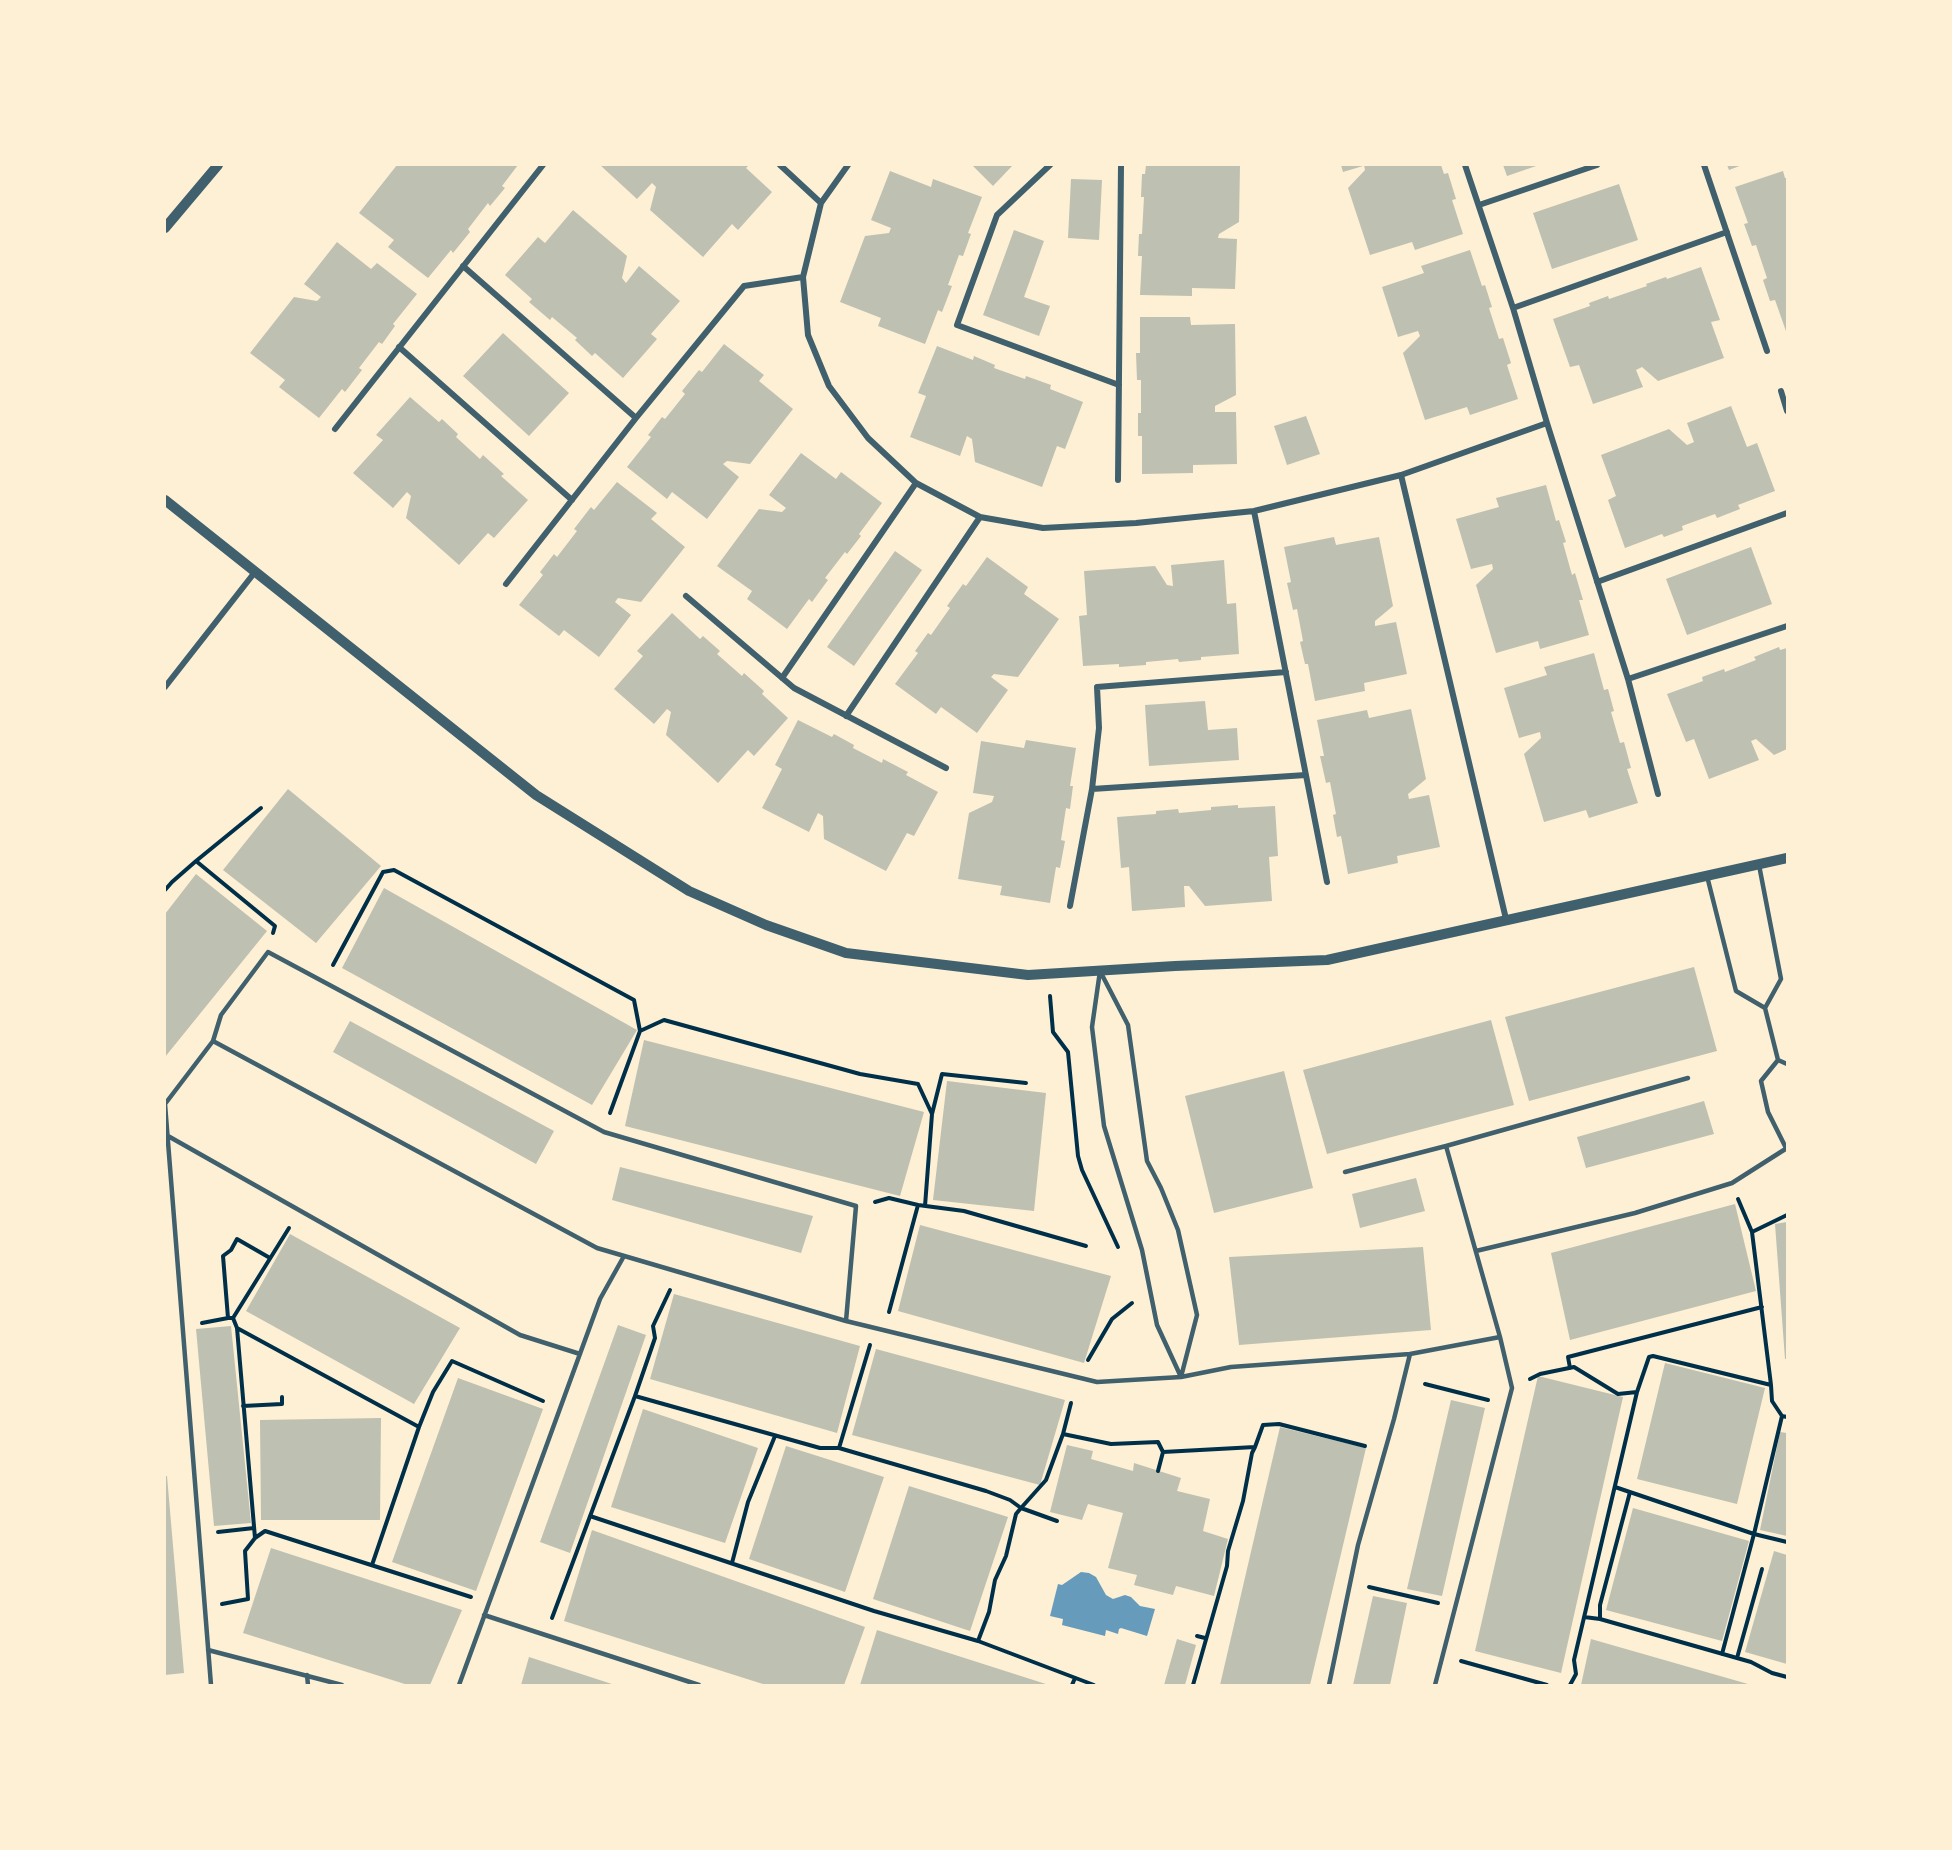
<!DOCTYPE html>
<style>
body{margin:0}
#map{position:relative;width:1952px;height:1850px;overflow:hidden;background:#fdf0d5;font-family:Merriweather,serif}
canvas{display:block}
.frame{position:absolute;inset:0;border:166px solid #fdf0d5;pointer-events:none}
</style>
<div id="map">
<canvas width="1952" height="1850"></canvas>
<div class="frame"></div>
</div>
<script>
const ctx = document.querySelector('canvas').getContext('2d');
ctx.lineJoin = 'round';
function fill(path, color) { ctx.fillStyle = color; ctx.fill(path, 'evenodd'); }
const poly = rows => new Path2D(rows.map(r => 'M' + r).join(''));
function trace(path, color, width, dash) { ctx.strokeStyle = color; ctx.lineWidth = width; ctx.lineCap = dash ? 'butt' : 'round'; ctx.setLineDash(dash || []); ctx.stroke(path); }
const water = poly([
 [1081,1572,1089,1573,1096,1577,1106,1595,1113,1599,1125,1595,1131,1597,1140,1606,1155,1609,1147,1636,1121,1628,1119,1629,1118,1634,1106,1630,1105,1636,1062,1625,1063,1619,1050,1616,1058,1584,1062,1585]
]);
const building = poly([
 [397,165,518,165,502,186,505,188,490,206,488,203,468,229,470,232,453,253,451,250,428,278,388,247,394,240,359,213],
 [600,165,749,165,746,168,772,192,738,230,732,224,703,257,650,210,656,187,652,183,637,199],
 [972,165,1013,165,993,186],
 [1146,165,1240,165,1239,222,1219,234,1218,238,1237,239,1235,289,1192,288,1192,296,1140,295,1142,256,1138,256,1139,234,1142,234,1144,197,1141,197,1142,174,1145,174],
 [1341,165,1363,165,1363,166,1343,172],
 [1364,165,1441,165,1444,174,1448,173,1456,199,1452,200,1463,234,1415,250,1412,242,1370,255,1348,188,1365,170],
 [1503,165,1539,165,1507,176],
 [1727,165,1742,165,1729,170],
 [890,171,931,187,933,179,982,197,968,233,971,234,963,256,959,255,948,285,952,286,942,312,938,310,925,344,878,326,881,318,840,302,865,236,889,233,891,228,871,220],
 [1783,171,1785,178,1787,178,1787,334,1775,300,1770,301,1763,280,1767,278,1756,245,1752,246,1744,224,1748,223,1735,187],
 [1071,179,1102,180,1099,240,1068,238],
 [1619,184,1638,240,1552,269,1533,213],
 [573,210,627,256,622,278,626,283,639,266,680,301,651,334,657,339,623,378,595,353,592,356,575,340,577,338,552,317,550,320,529,302,532,299,505,275,538,237,545,243],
 [1014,230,1044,241,1024,297,1050,306,1039,336,983,315],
 [337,242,371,269,377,263,417,294,393,324,395,326,382,344,379,342,359,368,362,370,345,392,342,389,319,418,279,387,285,380,250,353,294,297,317,301,321,297,304,284],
 [1470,250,1482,286,1485,285,1492,307,1489,308,1499,339,1503,338,1511,363,1507,365,1518,399,1470,415,1467,407,1425,420,1403,353,1420,336,1418,331,1398,337,1382,287,1424,273,1421,266],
 [1701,267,1720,320,1711,322,1724,358,1658,381,1642,367,1636,370,1643,387,1593,404,1579,365,1570,367,1553,319,1590,306,1589,303,1608,296,1609,299,1647,286,1646,284,1666,277,1667,279],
 [1140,317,1190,317,1191,325,1235,324,1236,395,1215,406,1215,412,1236,412,1237,464,1193,465,1193,473,1142,474,1142,436,1138,436,1138,413,1141,413,1141,380,1137,380,1136,353,1140,353],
 [503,333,569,393,529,436,463,376],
 [724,344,764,375,759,381,793,409,750,464,727,461,723,464,739,477,707,519,672,492,667,499,627,467,651,437,648,435,662,417,665,419,685,394,682,391,699,370,702,372],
 [937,346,973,360,974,356,995,365,994,368,1025,379,1026,376,1051,385,1050,389,1083,402,1065,449,1057,446,1042,487,975,462,972,439,967,436,960,456,910,437,926,396,918,393],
 [410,397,439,422,442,419,458,434,456,437,480,459,483,455,504,474,501,476,528,500,494,538,488,533,459,565,406,518,411,496,407,492,393,508,353,473,383,440,376,435],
 [1731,406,1747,447,1757,443,1775,491,1738,505,1740,509,1717,518,1715,514,1682,526,1683,530,1664,537,1662,534,1625,548,1608,500,1616,496,1601,455,1669,429,1687,445,1694,442,1687,423],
 [1306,416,1320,454,1287,465,1274,426],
 [801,453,836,479,841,472,882,503,859,534,861,536,847,554,845,552,825,578,828,580,812,602,809,599,787,629,747,599,752,591,717,566,759,509,782,512,786,508,769,495],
 [617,482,657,513,651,519,685,547,641,602,618,598,615,602,631,615,599,657,564,630,559,636,519,605,543,575,540,572,554,554,557,557,577,531,574,529,591,507,594,510],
 [1546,485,1556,521,1559,520,1566,542,1563,543,1572,575,1575,573,1583,600,1579,600,1589,635,1540,649,1538,641,1496,653,1476,585,1493,569,1492,564,1471,569,1456,519,1499,507,1496,498],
 [1334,537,1336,545,1379,537,1393,606,1375,621,1375,626,1396,622,1407,674,1364,683,1365,691,1315,701,1308,664,1305,664,1300,642,1303,641,1297,609,1293,610,1287,583,1291,582,1284,547],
 [1751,547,1772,604,1687,635,1666,579],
 [895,551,922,570,854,666,827,647],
 [987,557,1028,587,1024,594,1059,619,1018,677,994,674,991,677,1008,690,977,733,941,707,936,714,895,684,918,653,915,651,928,633,931,635,950,608,947,606,963,584,966,586],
 [1224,560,1227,604,1236,603,1239,654,1201,657,1201,660,1179,662,1178,659,1146,662,1146,665,1119,667,1119,664,1083,666,1079,616,1087,615,1084,571,1155,566,1167,585,1173,586,1171,565],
 [672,613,700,639,703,636,720,651,717,654,742,676,744,673,764,691,762,694,788,718,754,756,748,750,718,783,666,735,671,712,667,709,654,724,614,689,643,656,637,651],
 [1779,647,1780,650,1787,648,1787,749,1774,755,1756,739,1751,741,1759,760,1709,779,1694,739,1686,742,1667,694,1703,681,1702,677,1724,669,1725,672,1756,660,1754,657],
 [1594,653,1604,690,1608,689,1614,711,1611,712,1620,743,1624,742,1631,768,1627,769,1638,803,1589,818,1586,810,1544,822,1524,754,1541,738,1540,732,1519,738,1504,688,1547,675,1544,667],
 [1205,701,1208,730,1237,728,1239,760,1149,766,1145,705],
 [1411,709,1426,779,1408,794,1409,799,1429,795,1440,847,1397,856,1398,863,1348,874,1341,836,1337,837,1333,815,1336,814,1330,782,1326,783,1320,756,1324,756,1317,720,1367,710,1369,718],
 [798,720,832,737,834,734,854,745,853,748,882,763,883,759,908,772,906,775,938,792,914,836,907,833,886,871,824,839,823,816,818,813,809,832,762,808,782,769,775,765],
 [1026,740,1076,748,1070,786,1073,786,1070,809,1066,808,1061,840,1065,841,1060,868,1056,867,1050,903,1000,895,1002,886,958,879,969,813,992,802,994,796,973,793,981,741,1024,748],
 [288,789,381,866,316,943,223,870],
 [1238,805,1238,808,1275,806,1278,856,1269,857,1272,901,1205,906,1189,886,1184,886,1185,907,1132,911,1129,867,1121,868,1117,817,1156,814,1156,811,1178,809,1179,813,1211,810,1211,807],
 [196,874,267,931,165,1057,165,914],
 [384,888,637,1030,592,1105,342,968],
 [1694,967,1717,1051,1529,1101,1505,1017],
 [1491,1020,1514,1105,1327,1154,1303,1070],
 [350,1021,554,1131,536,1164,333,1052],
 [644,1040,924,1112,900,1196,625,1126],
 [1284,1071,1313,1188,1214,1213,1185,1096],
 [947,1081,1046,1093,1034,1211,933,1200],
 [1704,1101,1714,1134,1586,1168,1577,1137],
 [620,1167,813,1216,801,1253,612,1200],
 [1416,1178,1425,1211,1360,1228,1352,1194],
 [1735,1204,1756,1291,1570,1340,1551,1253],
 [1787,1222,1787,1359,1785,1359,1775,1224],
 [920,1225,1111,1276,1084,1363,898,1311],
 [290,1234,460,1328,414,1404,246,1311],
 [1423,1247,1431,1330,1239,1345,1229,1257],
 [674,1294,860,1346,837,1433,650,1379],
 [618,1325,646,1335,570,1553,540,1542],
 [231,1326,251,1523,214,1526,196,1329],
 [876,1349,1065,1400,1040,1485,852,1435],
 [1665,1363,1765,1388,1737,1504,1637,1479],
 [1538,1376,1623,1397,1561,1673,1475,1651],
 [458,1378,543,1409,476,1591,392,1562],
 [1451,1400,1485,1408,1442,1596,1407,1589],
 [643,1409,758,1448,725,1543,611,1507],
 [381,1418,380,1520,261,1520,260,1420],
 [1280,1427,1366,1448,1310,1685,1220,1685],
 [1780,1432,1787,1433,1787,1536,1760,1530],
 [1067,1445,1093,1451,1091,1459,1133,1471,1134,1463,1181,1478,1177,1491,1210,1499,1203,1531,1228,1539,1214,1596,1176,1586,1173,1595,1134,1585,1137,1575,1108,1568,1123,1513,1088,1504,1082,1520,1050,1512],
 [786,1446,884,1477,845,1592,749,1559],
 [165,1476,167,1476,184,1673,165,1675],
 [909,1486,1008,1517,970,1631,873,1599],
 [1633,1508,1749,1541,1722,1641,1606,1610],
 [592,1530,865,1627,844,1685,766,1685,564,1621],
 [271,1548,462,1610,430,1685,408,1685,243,1633],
 [1774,1551,1787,1555,1787,1664,1745,1652],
 [1373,1596,1407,1603,1390,1685,1353,1685],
 [877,1630,1049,1685,860,1685],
 [1177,1639,1196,1645,1185,1685,1164,1685],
 [1591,1639,1748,1684,1748,1685,1581,1685],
 [529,1657,615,1685,521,1685]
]);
const path = poly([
 [196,861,261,808],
 [165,890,172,882,196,861,275,926,273,933],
 [333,965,383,872,394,870,634,1000,640,1031,610,1113],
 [1050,996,1053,1032,1068,1052,1078,1156,1082,1170,1118,1247],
 [640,1031,664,1020,860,1074,918,1084,932,1114],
 [1738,1199,1752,1232],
 [875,1202,889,1198,918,1205],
 [925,1206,932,1114,942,1074,1026,1083],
 [670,1290,653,1326,655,1338,635,1396,820,1448,839,1448,986,1491,1010,1500,1021,1508,1046,1480,1063,1434,1111,1444,1158,1442,1163,1452,1255,1447,1263,1425,1279,1424,1365,1446],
 [889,1312,918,1205,964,1211,1086,1246],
 [233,1318,228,1318,223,1256,231,1250,237,1239,270,1258],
 [202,1323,228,1318],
 [237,1328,419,1427,433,1392,452,1361,543,1401],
 [1088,1360,1112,1319,1132,1303],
 [1570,1368,1568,1357,1762,1307],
 [1530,1379,1540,1374,1574,1367,1618,1394,1637,1392,1649,1357,1653,1356,1771,1385,1772,1401,1782,1416,1787,1417],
 [1425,1384,1488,1400],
 [1771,1385,1752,1232,1787,1215],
 [243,1406,282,1404,282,1397],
 [1063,1434,1071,1403],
 [839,1448,870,1345],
 [1158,1471,1163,1452],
 [1615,1487,1754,1534,1782,1416],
 [590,1516,874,1611,978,1641,989,1612,995,1580,1006,1556,1016,1514,1021,1508,1057,1521],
 [218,1532,254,1528],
 [255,1538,265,1531,471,1597],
 [732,1563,748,1502,775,1436],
 [372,1565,419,1427],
 [1369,1587,1438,1603],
 [222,1604,248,1599,245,1551,255,1538,237,1328,233,1318,289,1228],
 [1584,1617,1600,1619,1751,1662,1772,1673,1787,1677],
 [552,1618,635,1396],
 [1600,1619,1600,1605,1630,1492],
 [1197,1636,1205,1638],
 [978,1641,1094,1685],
 [1722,1654,1754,1534,1787,1542],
 [1737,1658,1762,1569],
 [1461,1661,1547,1685],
 [1072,1685,1075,1678],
 [1193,1685,1227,1566,1228,1551,1243,1501,1252,1453,1255,1447],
 [1570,1685,1576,1674,1574,1660,1637,1392]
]);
const service = poly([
 [1759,865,1781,979,1765,1008,1778,1060],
 [1707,876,1736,991,1765,1008],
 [1100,971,1128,1025,1147,1161,1161,1188,1178,1230,1197,1315,1181,1377],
 [1100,971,1092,1027,1104,1126,1142,1250,1157,1325,1181,1377],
 [213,1041,221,1015,268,952,604,1132,856,1206,846,1321],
 [1778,1060,1761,1081,1768,1112,1786,1148],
 [1778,1060,1787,1064],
 [168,1136,520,1335,580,1354],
 [1446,1146,1688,1078],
 [1345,1172,1446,1146,1500,1337,1512,1388,1435,1685],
 [1476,1251,1635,1213,1732,1183,1787,1148],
 [484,1615,699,1685],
 [208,1650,342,1685],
 [307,1675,308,1685],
 [211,1685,165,1104,213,1041,597,1248,846,1321,1097,1382,1181,1377,1231,1367,1410,1354],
 [459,1685,600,1299,624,1256],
 [1329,1685,1358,1545,1394,1419,1410,1354,1500,1337]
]);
const minor = poly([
 [780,165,821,203],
 [848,165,821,203,803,277,808,335,829,386,868,438,916,483,980,517,1043,528,1136,523,1254,511,1401,475,1547,423],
 [1050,165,997,215,957,325,1119,385],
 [1465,165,1513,308,1547,423,1628,679,1658,794],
 [1704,165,1767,351],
 [1479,205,1597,165],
 [463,266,636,418],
 [1513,308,1727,232],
 [399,347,572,500],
 [1781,391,1787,411],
 [335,429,543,165],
 [1401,475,1506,919],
 [1118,480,1121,165],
 [1254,511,1327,882],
 [1597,582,1787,513],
 [506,584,636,418,744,286,803,277],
 [686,596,794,688,946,768],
 [1286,672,1097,687,1099,728,1092,789,1306,775],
 [782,678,916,483],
 [1628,679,1787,626],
 [165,687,255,572],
 [846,716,980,517],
 [1070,906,1092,789]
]);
const tertiary = poly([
 [165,228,218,165],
 [165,500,536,795,689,891,766,925,846,953,1028,975,1175,966,1327,960,1787,858]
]);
fill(water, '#669bbc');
fill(building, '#bec0b2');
trace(path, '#003049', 4);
trace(service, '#3f606c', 4.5);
trace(minor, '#3f606c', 6);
trace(tertiary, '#3f606c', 10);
</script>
